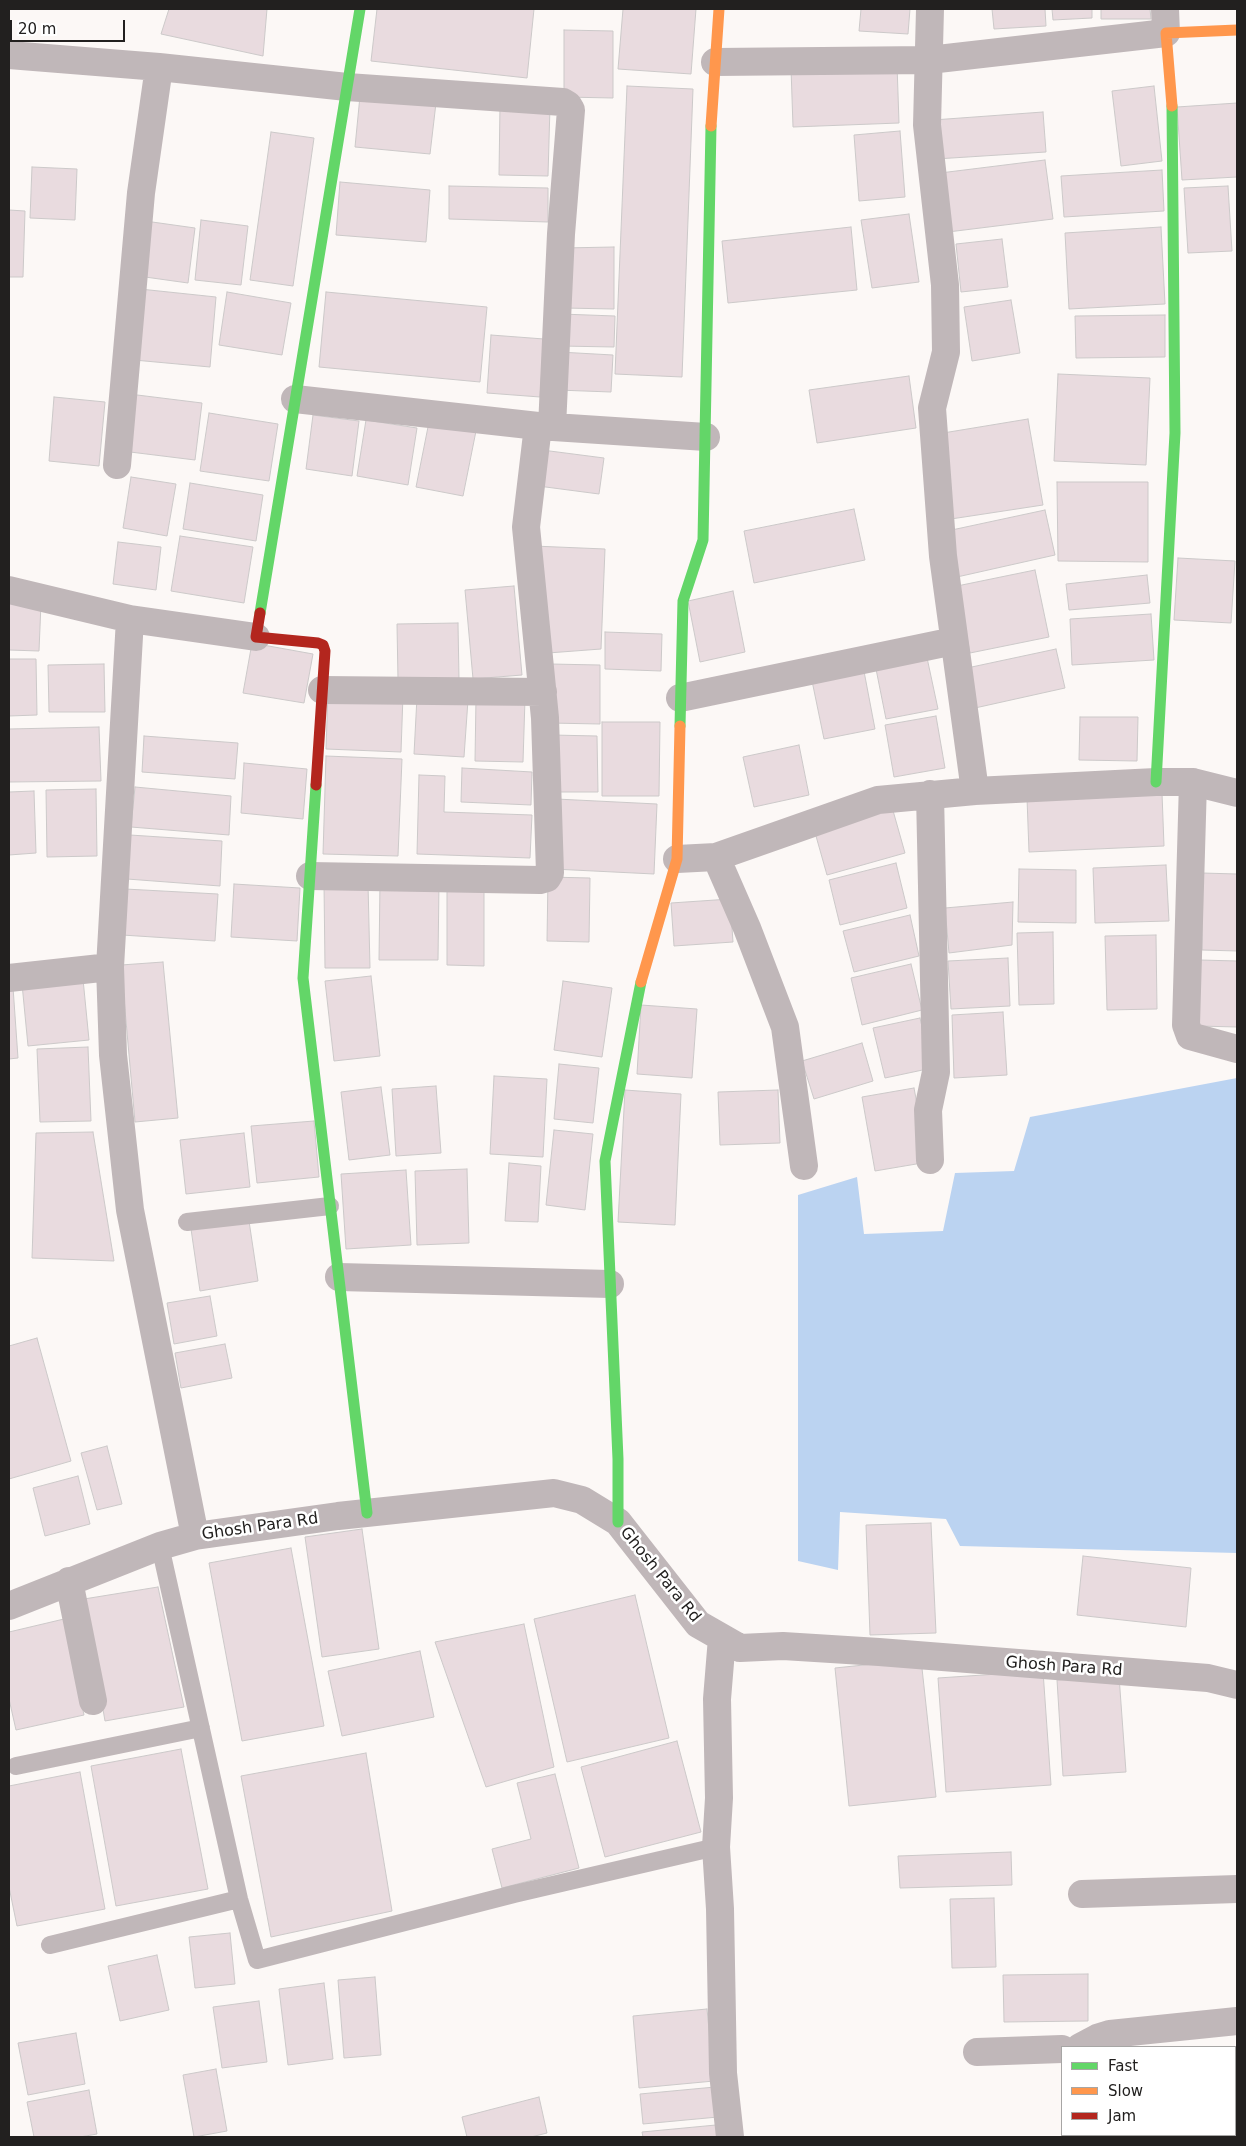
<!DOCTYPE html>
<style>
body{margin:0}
#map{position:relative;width:1246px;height:2146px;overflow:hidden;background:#fcf8f6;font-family:"DejaVu Sans",sans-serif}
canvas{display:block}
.frame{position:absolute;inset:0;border:10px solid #22201f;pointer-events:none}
.legend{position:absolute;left:1061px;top:2046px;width:175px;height:90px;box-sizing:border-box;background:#fff;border:1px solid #a7a6a5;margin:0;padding:6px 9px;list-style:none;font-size:15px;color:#22201f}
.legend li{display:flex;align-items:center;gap:10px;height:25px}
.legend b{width:25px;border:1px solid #a7a6a5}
.scale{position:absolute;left:10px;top:20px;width:115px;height:22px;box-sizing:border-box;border:2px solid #22201f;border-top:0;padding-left:6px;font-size:15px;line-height:18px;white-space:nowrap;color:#22201f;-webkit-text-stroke:4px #fff;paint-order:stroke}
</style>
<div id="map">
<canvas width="1246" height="2146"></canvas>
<div class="frame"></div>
<ul class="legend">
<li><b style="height:6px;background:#63d668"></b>Fast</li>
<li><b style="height:6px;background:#ff974d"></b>Slow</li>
<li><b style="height:6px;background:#b3261e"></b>Jam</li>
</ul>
<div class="scale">20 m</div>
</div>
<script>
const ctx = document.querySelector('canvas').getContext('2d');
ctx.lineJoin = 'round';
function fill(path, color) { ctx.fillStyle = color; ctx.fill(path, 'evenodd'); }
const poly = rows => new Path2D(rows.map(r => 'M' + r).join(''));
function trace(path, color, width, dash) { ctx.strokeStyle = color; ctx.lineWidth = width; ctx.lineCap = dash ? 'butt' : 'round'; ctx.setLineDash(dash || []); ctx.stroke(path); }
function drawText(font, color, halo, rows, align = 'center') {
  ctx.font = font + ' "DejaVu Sans",sans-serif'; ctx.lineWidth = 5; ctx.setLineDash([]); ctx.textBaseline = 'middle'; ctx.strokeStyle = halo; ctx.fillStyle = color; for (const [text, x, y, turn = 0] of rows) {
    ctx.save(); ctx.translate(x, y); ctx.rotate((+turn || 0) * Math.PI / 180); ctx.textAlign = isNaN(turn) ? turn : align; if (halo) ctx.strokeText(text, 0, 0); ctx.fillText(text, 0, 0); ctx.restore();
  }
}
const water = poly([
 [1237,1078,1237,1553,960,1546,946,1519,840,1512,838,1570,798,1561,798,1195,857,1177,864,1234,943,1231,955,1173,1014,1171,1030,1117]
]);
const building = poly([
 [169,9,267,9,263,56,161,34,169,9],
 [377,9,534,9,527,78,371,61,377,9],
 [623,9,696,9,691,74,618,69,623,9],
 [861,9,910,9,908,34,859,31,861,9],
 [992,9,1045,9,1046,26,994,29,992,9],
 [1052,9,1092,9,1092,18,1053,20,1052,9],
 [1101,9,1150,9,1151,19,1101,19,1101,9],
 [564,30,613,31,613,98,564,97,564,30],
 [897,64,899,123,793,127,791,68,897,64],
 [627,86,693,89,682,377,615,374,627,86],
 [1154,86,1162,161,1121,166,1112,91,1154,86],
 [360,96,436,103,430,154,355,147,360,96],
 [1237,103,1237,177,1182,180,1177,107,1237,103],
 [500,105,550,106,548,176,499,175,500,105],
 [1043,112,1046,152,936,159,933,120,1043,112],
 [900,131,905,197,859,201,854,135,900,131],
 [271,132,314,138,293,286,250,280,271,132],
 [1045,160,1053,219,948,232,940,173,1045,160],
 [32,167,77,169,75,220,30,218,32,167],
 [1162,170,1164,211,1064,217,1061,176,1162,170],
 [340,182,430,190,426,242,336,235,340,182],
 [449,186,548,188,548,222,449,219,449,186],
 [1228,186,1232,251,1188,253,1184,188,1228,186],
 [9,210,25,211,23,277,9,277,9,210],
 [909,214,919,282,872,288,861,220,909,214],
 [201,220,248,226,241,285,195,280,201,220],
 [145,221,195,228,188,283,138,276,145,221],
 [851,227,857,290,728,303,722,241,851,227],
 [1161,227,1165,304,1069,309,1065,233,1161,227],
 [1002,239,1008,287,961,292,956,244,1002,239],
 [614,247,614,309,563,308,562,248,614,247],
 [140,289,216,297,210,367,134,360,140,289],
 [227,292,291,303,282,355,219,345,227,292],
 [326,292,487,307,480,382,319,367,326,292],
 [1011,300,1020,353,972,361,964,307,1011,300],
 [561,314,615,316,614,347,560,346,561,314],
 [1165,315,1165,357,1076,358,1075,316,1165,315],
 [491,335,544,339,540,397,487,393,491,335],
 [559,352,613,355,611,392,557,390,559,352],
 [1058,374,1150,378,1146,465,1054,461,1058,374],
 [909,376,916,428,817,443,809,390,909,376],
 [129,394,202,403,195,460,122,451,129,394],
 [54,397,105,402,99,466,49,461,54,397],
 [209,413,278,424,269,481,200,471,209,413],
 [313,415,359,421,352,476,306,469,313,415],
 [1028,419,1043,505,951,519,937,434,1028,419],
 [366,420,417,428,408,485,357,476,366,420],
 [429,422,476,431,463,496,416,487,429,422],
 [542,450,604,458,599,494,538,486,542,450],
 [131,477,176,484,167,536,123,528,131,477],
 [1057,482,1148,482,1148,562,1058,561,1057,482],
 [190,483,263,495,256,541,183,529,190,483],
 [854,509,865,560,754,583,744,531,854,509],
 [1045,510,1055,555,957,577,947,531,1045,510],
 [180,536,253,547,244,603,171,591,180,536],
 [118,542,161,547,156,590,113,584,118,542],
 [533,546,605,549,601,649,548,653,533,546],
 [1178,558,1235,561,1231,623,1174,620,1178,558],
 [1035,570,1049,637,970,653,957,586,1035,570],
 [1147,575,1150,603,1069,610,1066,584,1147,575],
 [514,586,522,675,473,679,465,590,514,586],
 [733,591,745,652,700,662,688,601,733,591],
 [9,603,41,603,39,651,9,650,9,603],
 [1151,614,1154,660,1072,665,1070,619,1151,614],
 [458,623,459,679,398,680,397,624,458,623],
 [605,632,662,634,661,671,605,669,605,632],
 [252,643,313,654,304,703,243,693,252,643],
 [1056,649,1065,688,975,708,967,668,1056,649],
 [926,653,938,709,886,719,875,664,926,653],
 [9,659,36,659,37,715,9,716,9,659],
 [104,664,105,712,49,712,48,665,104,664],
 [550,664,600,665,600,724,549,723,550,664],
 [863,666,875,729,824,739,811,676,863,666],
 [328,692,403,695,401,752,326,749,328,692],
 [417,697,468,700,464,757,414,754,417,697],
 [476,698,525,699,523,762,475,761,476,698],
 [936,716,945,768,894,777,885,725,936,716],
 [1080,717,1138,717,1137,761,1079,760,1080,717],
 [602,722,660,722,659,796,602,796,602,722],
 [99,727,101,781,9,782,9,729,99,727],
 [552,735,597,736,598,792,552,792,552,735],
 [144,736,238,743,235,779,142,772,144,736],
 [799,745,809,795,754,807,743,757,799,745],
 [326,756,402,759,398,856,323,854,326,756],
 [244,763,307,769,303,819,241,813,244,763],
 [462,768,532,772,531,805,461,802,462,768],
 [419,775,445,776,444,812,532,815,530,858,417,854,419,775],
 [135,787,231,796,229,835,131,827,135,787],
 [96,789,97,856,47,857,46,790,96,789],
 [34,791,36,853,9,855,9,792,34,791],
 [1162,793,1164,846,1029,852,1027,798,1162,793],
 [556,799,657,804,654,874,553,869,556,799],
 [892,807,905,853,827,875,814,829,892,807],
 [130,835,222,841,220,886,127,879,130,835],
 [896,863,907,908,840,925,829,880,896,863],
 [1166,865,1169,921,1095,923,1093,868,1166,865],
 [1019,869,1076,870,1076,923,1018,922,1019,869],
 [1202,873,1237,874,1237,951,1202,950,1202,873],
 [548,877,590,878,589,942,547,941,548,877],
 [447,880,484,880,484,966,447,965,447,880],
 [380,882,439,883,438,960,379,960,380,882],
 [368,883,370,968,325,968,324,884,368,883],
 [234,884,300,888,297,941,231,937,234,884],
 [125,889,218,894,215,941,122,935,125,889],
 [730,899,733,942,674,946,671,903,730,899],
 [1013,902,1012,945,949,953,945,908,1013,902],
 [910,915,919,956,854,972,843,931,910,915],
 [1053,932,1054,1004,1019,1005,1017,933,1053,932],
 [1156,935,1157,1009,1107,1010,1105,936,1156,935],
 [1008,958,1010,1006,951,1009,948,961,1008,958],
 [1200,960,1237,961,1237,1027,1198,1026,1200,960],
 [163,962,178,1118,135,1122,121,965,163,962],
 [911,964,922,1010,862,1025,851,978,911,964],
 [371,976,380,1056,334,1061,325,981,371,976],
 [83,979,89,1040,28,1046,22,984,83,979],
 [563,981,612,988,602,1057,554,1050,563,981],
 [9,987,13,987,18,1058,9,1059,9,987],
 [641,1005,697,1009,692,1078,637,1074,641,1005],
 [1003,1012,1007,1075,954,1078,952,1015,1003,1012],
 [920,1018,932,1068,885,1078,873,1028,920,1018],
 [862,1043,873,1081,814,1099,802,1061,862,1043],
 [88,1047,91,1121,40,1122,37,1049,88,1047],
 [559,1064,599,1068,593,1123,554,1119,559,1064],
 [494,1076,547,1079,543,1157,490,1154,494,1076],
 [436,1086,441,1153,396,1156,392,1089,436,1086],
 [381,1087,390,1155,349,1160,341,1092,381,1087],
 [914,1088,928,1162,875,1171,862,1097,914,1088],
 [625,1090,681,1094,675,1225,618,1222,625,1090],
 [778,1090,780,1143,720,1145,718,1092,778,1090],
 [314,1121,319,1177,257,1183,251,1126,314,1121],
 [554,1130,593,1134,585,1210,546,1205,554,1130],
 [93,1132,114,1261,32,1258,36,1133,93,1132],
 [244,1133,250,1187,186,1194,180,1140,244,1133],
 [509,1163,541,1166,538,1222,505,1221,509,1163],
 [467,1169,469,1243,417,1245,415,1171,467,1169],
 [406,1170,411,1245,346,1249,341,1174,406,1170],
 [249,1221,258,1281,200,1291,191,1229,249,1221],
 [210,1296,217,1336,174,1344,167,1303,210,1296],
 [37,1338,71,1461,9,1479,9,1346,37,1338],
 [225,1344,232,1378,181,1388,175,1353,225,1344],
 [107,1446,122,1504,97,1510,81,1453,107,1446],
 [78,1476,90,1524,45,1536,33,1488,78,1476],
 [931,1523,936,1633,870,1635,866,1525,931,1523],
 [362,1529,379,1649,322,1657,305,1537,362,1529],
 [291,1548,324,1726,242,1741,209,1563,291,1548],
 [1083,1556,1191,1568,1186,1627,1077,1615,1083,1556],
 [158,1587,184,1707,105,1721,84,1599,158,1587],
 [635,1595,669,1738,567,1762,534,1619,635,1595],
 [64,1619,84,1715,16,1730,9,1699,9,1632,64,1619],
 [524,1624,554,1767,486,1787,435,1642,524,1624],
 [420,1651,434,1717,342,1736,328,1671,420,1651],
 [921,1659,936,1797,849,1806,835,1668,921,1659],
 [1043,1671,1051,1785,946,1792,938,1678,1043,1671],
 [1119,1676,1126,1772,1063,1776,1057,1680,1119,1676],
 [677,1741,701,1832,605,1857,581,1767,677,1741],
 [181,1749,208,1889,116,1906,91,1766,181,1749],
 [366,1753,392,1911,271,1937,241,1776,366,1753],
 [80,1772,105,1909,17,1926,9,1887,9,1786,80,1772],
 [555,1774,579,1868,502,1888,492,1849,531,1839,517,1783,555,1774],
 [1011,1852,1012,1885,900,1888,898,1856,1011,1852],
 [994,1898,996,1967,952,1968,950,1899,994,1898],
 [230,1933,235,1984,195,1988,189,1937,230,1933],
 [157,1955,169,2010,120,2021,108,1966,157,1955],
 [1088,1974,1088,2021,1004,2022,1003,1975,1088,1974],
 [375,1977,381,2055,344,2058,338,1980,375,1977],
 [324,1983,333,2059,288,2065,279,1989,324,1983],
 [259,2001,267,2062,222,2068,213,2007,259,2001],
 [707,2009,714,2081,639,2088,633,2016,707,2009],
 [76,2033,85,2084,28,2095,18,2043,76,2033],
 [216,2069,227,2131,194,2137,183,2075,216,2069],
 [715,2087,718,2117,643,2124,640,2094,715,2087],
 [89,2090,97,2134,80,2137,34,2137,27,2102,89,2090],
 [539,2097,547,2133,531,2137,467,2137,462,2117,539,2097],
 [716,2125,717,2137,643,2137,642,2132,716,2125]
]);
const lane = poly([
 [187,1222,330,1206],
 [160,1546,239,1899,257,1960,514,1894,716,1847],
 [16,1766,201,1728],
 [50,1945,239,1899]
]);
const street = poly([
 [930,9,927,125,945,285,946,352,932,408,943,556,975,791],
 [9,55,159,67,347,87,563,102,568,105,571,110,561,234,552,427],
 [715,62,929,60,1166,33,1165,9],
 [295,399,538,426,706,437],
 [117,465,141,193,159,67],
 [9,590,130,619,256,637],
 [130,619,110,967,113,1055,130,1210,195,1536],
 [322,690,543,692],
 [680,698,954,641],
 [1193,782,1186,1025,1190,1036,1237,1049],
 [930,794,936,1072,928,1110,930,1160],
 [716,857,747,928,785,1027,804,1166],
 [677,859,716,857,878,800,975,791,1156,782,1193,782,1237,793],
 [310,876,540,880,547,878,550,873,545,718,526,527,538,426],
 [9,978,110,967],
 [339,1277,610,1284],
 [69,1581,93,1701],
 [9,1606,160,1546,195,1536,338,1516,554,1493,582,1500,618,1522,698,1624,740,1648,783,1646,879,1652,1208,1678,1237,1685],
 [722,1638,717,1699,719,1798,716,1847,720,1909,723,2073,730,2137],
 [1082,1894,1237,1889],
 [1080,2047,1097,2038,1110,2034,1237,2021],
 [977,2052,1062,2049]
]);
const fast = poly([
 [260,613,360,9],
 [680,726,683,601,703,540,711,126],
 [1156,782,1175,433,1172,106],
 [316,785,303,978,367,1513],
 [618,1522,618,1459,605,1161,641,982]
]);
const slow = poly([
 [1172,106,1166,33,1237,30],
 [711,126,719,9],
 [641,982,677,859,680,726]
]);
const jam = poly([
 [260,613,256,637,318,643,323,645,325,651,316,785]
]);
const streetNames = [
 ["Ghosh Para Rd",260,1527,-8],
 ["Ghosh Para Rd",660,1575,51],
 ["Ghosh Para Rd",1064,1667,4]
];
fill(water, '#bbd3f1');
fill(building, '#e9dbdf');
trace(building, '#ccc9c9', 1);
trace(lane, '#c0b7b9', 18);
trace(street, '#c0b7b9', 28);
trace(fast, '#63d668', 11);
trace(slow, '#ff974d', 11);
trace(jam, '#b3261e', 11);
drawText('16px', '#22201f', '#fff', streetNames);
</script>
